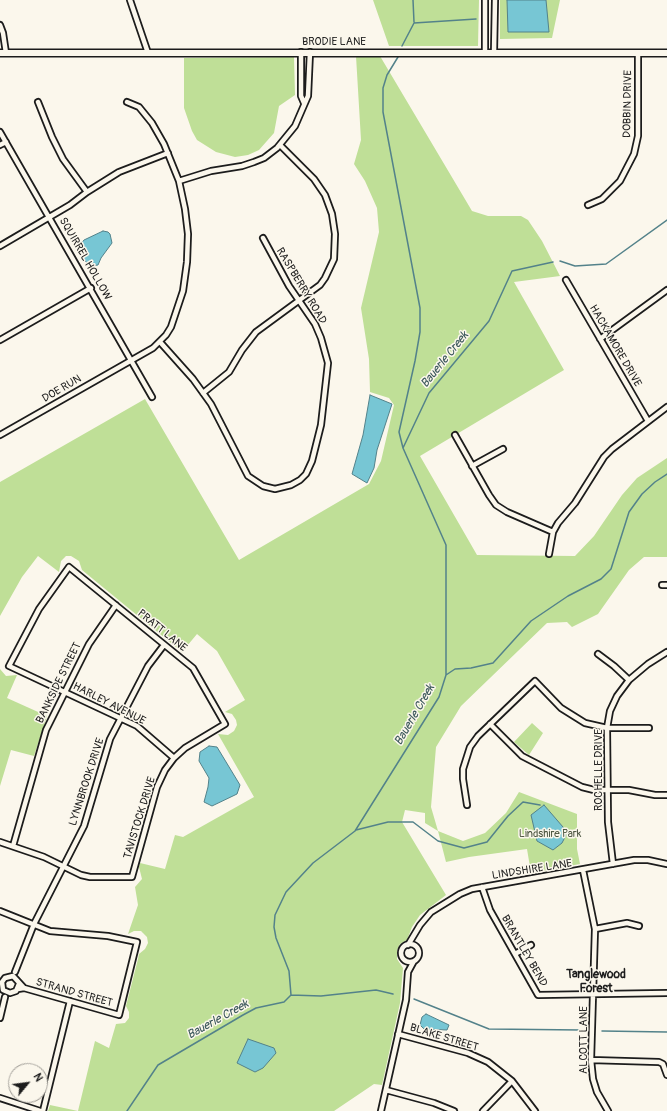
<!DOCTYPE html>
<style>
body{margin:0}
#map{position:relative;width:667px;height:1111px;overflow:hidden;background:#fbf7ec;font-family:Pangolin,sans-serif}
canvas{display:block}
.north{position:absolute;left:8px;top:1063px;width:40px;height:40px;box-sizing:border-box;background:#fbf7ec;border:1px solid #a29f99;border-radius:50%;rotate:61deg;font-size:11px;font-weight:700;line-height:16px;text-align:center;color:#1c1c1c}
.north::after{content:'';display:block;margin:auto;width:14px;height:18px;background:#1c1c1c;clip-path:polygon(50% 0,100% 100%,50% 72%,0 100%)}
</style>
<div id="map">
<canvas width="667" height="1111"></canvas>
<div class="north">N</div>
</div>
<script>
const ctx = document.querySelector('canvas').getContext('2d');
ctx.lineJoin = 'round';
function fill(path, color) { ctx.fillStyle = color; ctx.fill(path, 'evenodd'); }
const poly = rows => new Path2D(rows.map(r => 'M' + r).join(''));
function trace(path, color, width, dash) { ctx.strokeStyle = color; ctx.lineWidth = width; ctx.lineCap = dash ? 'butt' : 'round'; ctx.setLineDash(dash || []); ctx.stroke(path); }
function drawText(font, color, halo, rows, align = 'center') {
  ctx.font = font + ' Pangolin,sans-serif'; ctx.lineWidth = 3; ctx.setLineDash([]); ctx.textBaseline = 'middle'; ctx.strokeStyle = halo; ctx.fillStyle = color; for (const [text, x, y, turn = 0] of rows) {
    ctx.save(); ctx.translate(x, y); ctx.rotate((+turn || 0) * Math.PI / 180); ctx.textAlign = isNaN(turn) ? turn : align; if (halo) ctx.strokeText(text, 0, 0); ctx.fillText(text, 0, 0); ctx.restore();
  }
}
const green = poly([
 [373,0,479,0,478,46,389,46],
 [500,0,560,0,552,38,500,39],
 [356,56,380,56,472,211,488,216,521,216,528,220,542,241,560,276,514,282,564,370,420,456,477,555,575,556,594,536,622,495,637,478,667,458,667,557,644,557,629,570,598,614,572,627,567,622,547,623,461,706,436,747,431,807,438,831,463,841,485,833,506,813,519,792,577,814,577,849,580,864,531,873,527,849,469,857,446,862,438,831,425,823,425,813,405,810,402,822,446,895,420,915,412,927,407,940,400,944,397,950,397,959,403,968,400,1003,382,1085,374,1084,334,1111,48,1111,50,1105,78,1111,95,1041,109,1048,116,1024,125,1023,129,1018,129,1012,126,1006,138,959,139,954,145,949,148,943,147,937,141,931,134,931,128,934,138,905,135,887,142,879,139,867,140,863,165,869,175,835,183,837,254,797,218,734,228,735,234,731,237,725,236,720,232,714,225,712,245,700,217,651,197,634,182,652,82,570,79,561,71,556,66,556,61,561,59,572,38,556,22,577,0,616,0,482,145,399,239,560,369,484,381,461,394,405,389,398,370,392,369,359,361,308,379,232,377,208,365,181,354,164,361,140],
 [294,57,295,95,279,106,274,133,259,150,248,155,235,157,216,152,197,140,192,131,184,108,184,58],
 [0,669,6,676,17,675,7,698,47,716,34,756,11,750,0,786],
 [532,723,543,733,529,755,514,742]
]);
const water = poly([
 [507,0,546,0,549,32,508,32,507,0],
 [103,231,108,232,110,234,112,243,101,258,98,265,91,266,85,261,79,251,79,246,84,240,103,231],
 [370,395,392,404,377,450,374,468,367,483,352,474,363,435,370,395],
 [209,746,217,747,240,785,237,794,212,806,204,802,208,787,209,778,199,761,200,752,209,746],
 [544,805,563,827,566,835,562,843,553,850,537,841,531,815,544,805],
 [426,1014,449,1025,447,1030,424,1029,420,1025,422,1017,426,1014],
 [248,1039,274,1048,276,1053,263,1068,255,1072,237,1063,248,1039]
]);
const stream = poly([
 [413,0,414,22],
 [402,46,414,23,476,19],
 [398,57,387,75,383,88,383,112,420,308,420,332,415,361,399,432,403,448],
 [560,261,575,266,606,264,667,220],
 [446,675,455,669,471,668,493,663,531,621,568,596,601,579,611,569,629,512,642,494,655,482,667,474],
 [356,830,388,822,413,822,438,841,464,848,487,842,508,816,523,802,540,805],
 [291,995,321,996,376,990,393,994],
 [414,999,489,1029,581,1030],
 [602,1031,667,1032],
 [127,1111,158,1065,243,1015,256,1008,284,1002,291,995,289,971,276,938,274,927,275,915,286,892,313,863,355,831,439,697,446,675,446,545,403,448,429,393,489,321,512,271,553,262]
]);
const street = poly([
 [130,0,148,53],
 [485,0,485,52],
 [0,25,3,33,6,53],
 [301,52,301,96,304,103],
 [494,52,495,0],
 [38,102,52,137,63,159,87,192],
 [0,132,152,397],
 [0,145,6,142],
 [179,181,211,171,242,166,254,162,264,158,277,148,295,126,308,96,310,52],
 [588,205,602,199,620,181,634,154,638,136,638,54],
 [0,246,70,205,87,192,119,172,168,153],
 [566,280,648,421],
 [600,339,667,290],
 [0,340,91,288],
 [160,342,193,379,211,404,248,476,263,486,275,489,291,485,300,480,306,474,312,461,321,425,328,363,321,338,315,324,289,286,263,238],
 [203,393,229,372,242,350,256,332,320,285,325,278,334,259,335,234,332,214,325,195,314,179,280,145],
 [0,435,153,348,166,335,171,327,183,291,187,262,188,234,185,209,179,181,164,144,152,123,139,107,127,102],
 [455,435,489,495,496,505,507,512,553,532],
 [472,466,503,449],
 [549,554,553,532,558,523,575,503,604,457,612,449,667,407],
 [662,585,667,585],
 [598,654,614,666,629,680],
 [490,724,522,756,582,787,594,790,629,790,655,795,667,795],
 [467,805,463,779,463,769,470,747,478,736,535,681,561,708,585,723,607,728,649,728],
 [0,842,44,857,81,875,90,877,132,877,157,787,165,770,174,758,185,748,225,724,193,668,69,567,39,609,9,666,137,726,174,758],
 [13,846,46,730,89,644,116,605],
 [613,864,608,822,607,728,610,711,617,696,629,680,648,664,667,652],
 [583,870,595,929,591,1060,593,1079,597,1092,608,1111],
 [482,887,490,910,538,995,667,993],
 [0,911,50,931,108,936,137,942,119,1015,24,988],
 [595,929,627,923,639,926],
 '401 953a9 9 0 1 1 18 0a9 9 0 1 1-18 0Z',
 [408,945,420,925,431,912,460,894,472,889,634,860,648,860,667,864],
 [515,954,531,945],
 [15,972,34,924,84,826,110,739,148,666,164,645],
 [18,989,24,988,13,976,5,978,2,982,3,990,10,993,16,991,19,984],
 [0,1018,5,997],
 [398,1034,468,1053,488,1062,512,1081,535,1111],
 [591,1060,659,1062,663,1064,667,1075],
 [386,1090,434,1103,454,1111],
 [0,1098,40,1111],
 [43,1111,70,1001],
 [381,1111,406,1000,408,972,414,961],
 [483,1111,512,1081]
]);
const secondary = poly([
 [0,53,667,53]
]);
const streetNames = [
 ["BRODIE LANE",334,42],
 ["DOBBIN DRIVE",628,104,-89],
 ["SQUIRREL HOLLOW",85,259,60],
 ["RASPBERRY ROAD",301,286,59],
 ["HACKAMORE DRIVE",615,346,60],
 ["DOE RUN",62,389,-30],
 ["PRATT LANE",162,631,39],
 ["BANKSIDE STREET",59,683,-64],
 ["HARLEY AVENUE",109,704,27],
 ["ROCHELLE DRIVE",599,770,-90],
 ["LYNNBROOK DRIVE",87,782,-72],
 ["TAVISTOCK DRIVE",140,818,-73],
 ["LINDSHIRE LANE",532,870,-9],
 ["BRANTLEY BEND",524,951,60],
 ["STRAND STREET",74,993,16],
 ["BLAKE STREET",444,1038,17],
 ["ALCOTT LANE",584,1040,-90]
];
const parkNames = [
 ["Lindshire Park",550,834]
];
const waterNames = [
 ["Bauerle Creek",445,360,-51],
 ["Bauerle Creek",415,715,-60],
 ["Bauerle Creek",218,1020,-29]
];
const neighbourhoodNames = [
 ["Tanglewood",596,975],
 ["Forest",596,989]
];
fill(green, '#bfdf97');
fill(water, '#77c6d4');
trace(water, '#53828a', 1);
trace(stream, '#53828a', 1.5);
trace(street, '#1c1c1c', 8);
trace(secondary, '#1c1c1c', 9);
trace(street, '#fbf7ec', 4.5);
trace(secondary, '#fbf7ec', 6);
drawText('11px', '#1c1c1c', '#fbf7ec', streetNames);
drawText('11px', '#4d5641', '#fbf7ec', parkNames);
drawText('italic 12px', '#3c585c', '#fbf7ec', waterNames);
drawText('bold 12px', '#1c1c1c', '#fbf7ec', neighbourhoodNames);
</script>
